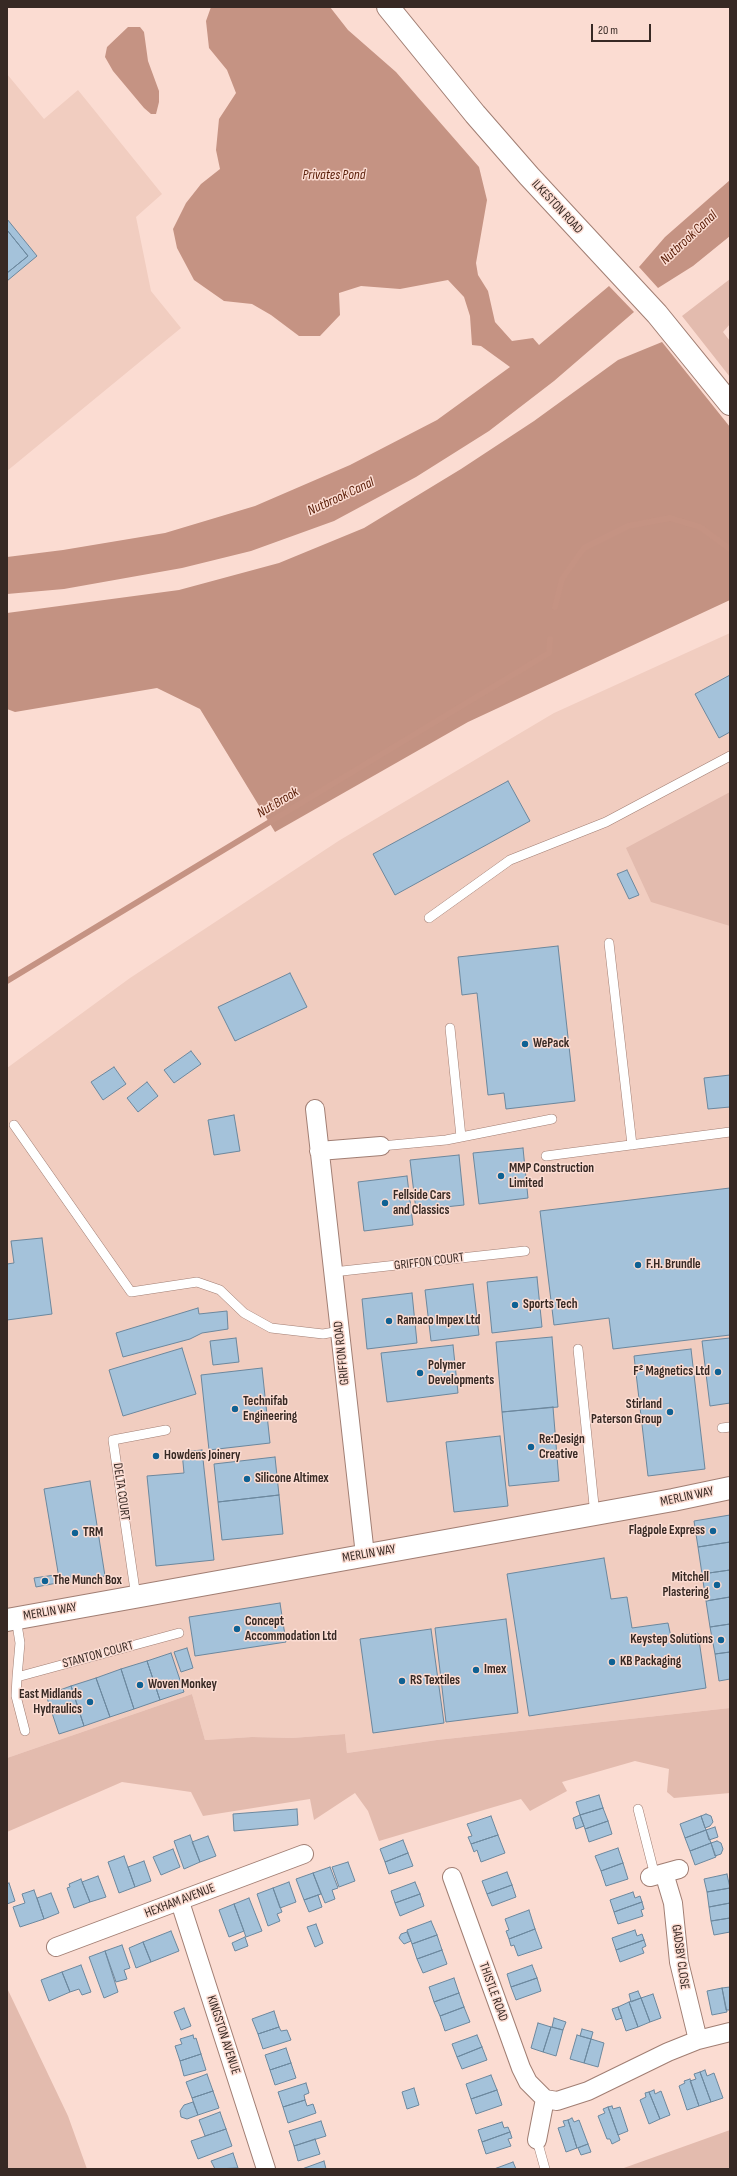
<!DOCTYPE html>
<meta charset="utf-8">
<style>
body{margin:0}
#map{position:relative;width:737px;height:2176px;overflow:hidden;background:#fbdcd2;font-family:"Sofia Sans Condensed",sans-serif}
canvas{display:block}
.frame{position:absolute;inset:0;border:8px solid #372924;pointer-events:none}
.scale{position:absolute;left:591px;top:24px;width:60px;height:18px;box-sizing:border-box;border:2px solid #372924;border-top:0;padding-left:5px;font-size:12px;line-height:14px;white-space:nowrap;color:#372924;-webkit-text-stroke:3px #fbdcd2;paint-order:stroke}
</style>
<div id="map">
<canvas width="737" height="2176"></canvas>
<div class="frame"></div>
<div class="scale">20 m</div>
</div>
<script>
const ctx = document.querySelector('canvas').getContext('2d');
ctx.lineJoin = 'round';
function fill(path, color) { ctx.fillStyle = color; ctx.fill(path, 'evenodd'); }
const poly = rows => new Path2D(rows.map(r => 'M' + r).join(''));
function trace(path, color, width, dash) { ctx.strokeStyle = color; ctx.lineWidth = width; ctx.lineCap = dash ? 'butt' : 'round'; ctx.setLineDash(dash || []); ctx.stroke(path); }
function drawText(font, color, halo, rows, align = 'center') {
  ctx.font = font + ' "Sofia Sans Condensed",sans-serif'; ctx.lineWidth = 3; ctx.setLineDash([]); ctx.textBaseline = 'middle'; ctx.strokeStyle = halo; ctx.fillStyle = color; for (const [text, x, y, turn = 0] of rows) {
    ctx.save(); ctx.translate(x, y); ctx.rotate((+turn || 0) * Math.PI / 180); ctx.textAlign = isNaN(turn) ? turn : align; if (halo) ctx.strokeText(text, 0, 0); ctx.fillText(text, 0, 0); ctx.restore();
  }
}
const built = poly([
 [7,74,44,119,78,90,162,194,136,217,151,291,181,328,7,471],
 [730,633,730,1708,437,1740,347,1753,345,1734,292,1738,252,1737,205,1740,192,1694,7,1758,7,1068,130,978,340,840,554,713]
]);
const green = poly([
 [730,279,730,324,723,332,730,341,730,377,682,316],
 [730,792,730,926,651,902,626,848],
 [192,1694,205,1740,252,1737,292,1738,345,1734,347,1753,437,1740,730,1708,730,1793,674,1798,667,1792,669,1769,635,1761,562,1782,567,1791,530,1811,521,1799,379,1841,368,1811,355,1793,314,1820,310,1799,203,1816,191,1792,122,1782,7,1832,7,1758],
 [7,1988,68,2116,87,2169,7,2169],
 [730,2130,730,2169,621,2169]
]);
const forest = poly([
 [662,342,730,427,730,600,468,722,275,832,200,709,157,688,15,712,7,709,7,613,179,590,279,563,364,528,461,469,534,421,618,360]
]);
const water = poly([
 [211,7,330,7,348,30,396,72,479,167,487,200,476,263,478,275,488,291,495,322,512,341,533,338,539,345,609,286,634,312,554,381,489,431,416,477,334,521,251,551,182,568,64,589,7,594,7,557,63,550,165,533,255,506,350,465,437,420,510,367,481,346,472,345,470,316,464,297,448,280,400,289,361,286,339,293,340,315,320,336,299,336,271,315,252,304,224,301,194,280,177,248,173,229,186,203,201,184,220,169,216,150,219,119,236,93,227,70,209,48,206,21],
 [128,27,140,27,144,32,148,61,159,91,159,102,156,114,151,114,144,108,113,71,105,57,107,47],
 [730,180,730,236,693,266,658,288,639,267,665,237]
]);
const stream = poly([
 [555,607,562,579,584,548,628,526,670,518,700,527,730,549],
 [7,981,549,653,550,639]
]);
const building = poly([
 [7,219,37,256,7,281,7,273,28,256,7,230,7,219],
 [7,230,28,256,7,273,7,230],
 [730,675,730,732,719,738,695,694,730,675],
 [508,781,530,821,395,895,373,854,508,781],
 [627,870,639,895,629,899,617,874,627,870],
 [558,946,575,1101,506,1109,504,1093,488,1095,477,993,462,995,458,957,558,946],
 [290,973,307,1007,235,1041,218,1007,290,973],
 [191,1051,201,1064,174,1083,164,1070,191,1051],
 [114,1067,126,1084,103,1100,91,1082,114,1067],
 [730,1075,730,1107,708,1109,704,1078,730,1075],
 [147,1082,158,1096,138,1112,127,1098,147,1082],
 [234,1115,240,1151,214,1155,208,1120,234,1115],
 [523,1148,528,1198,479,1204,473,1153,523,1148],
 [459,1155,464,1205,416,1210,410,1160,459,1155],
 [407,1176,413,1225,364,1231,358,1182,407,1176],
 [730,1188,730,1335,613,1349,609,1318,554,1325,540,1211,730,1188],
 [42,1238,52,1314,7,1320,7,1264,14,1263,11,1241,42,1238],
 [537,1277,542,1327,492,1333,487,1282,537,1277],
 [473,1284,479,1335,431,1341,425,1290,473,1284],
 [412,1293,417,1343,367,1349,362,1299,412,1293],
 [198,1308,199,1314,227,1311,228,1329,202,1333,190,1339,123,1357,116,1333,198,1308],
 [552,1337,558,1407,502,1412,496,1342,552,1337],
 [236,1338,239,1362,213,1365,210,1341,236,1338],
 [730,1338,730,1403,710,1406,702,1341,730,1338],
 [453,1345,458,1393,387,1402,381,1353,453,1345],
 [182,1348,196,1394,123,1416,109,1370,182,1348],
 [691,1349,705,1469,648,1476,634,1356,691,1349],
 [262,1368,270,1443,209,1450,201,1375,262,1368],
 [553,1407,559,1481,509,1486,502,1412,553,1407],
 [500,1436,508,1506,454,1512,446,1442,500,1436],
 [202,1450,214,1560,156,1566,147,1476,184,1473,182,1452,202,1450],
 [275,1457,279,1495,218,1502,214,1464,275,1457],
 [90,1481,105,1576,60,1584,44,1489,90,1481],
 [279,1495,283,1534,222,1540,218,1502,279,1495],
 [730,1515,730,1542,698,1547,694,1521,730,1515],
 [730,1542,730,1570,702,1574,698,1547,730,1542],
 [604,1558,611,1599,627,1597,632,1628,668,1623,671,1637,698,1633,706,1688,529,1716,507,1574,604,1558],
 [730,1570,730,1597,706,1601,702,1574,730,1570],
 [55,1575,57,1583,36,1587,34,1578,55,1575],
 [730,1597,730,1624,710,1627,706,1601,730,1597],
 [280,1603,286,1642,195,1656,189,1617,280,1603],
 [506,1619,518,1713,446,1722,435,1628,506,1619],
 [730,1624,730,1652,715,1654,710,1627,730,1624],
 [431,1629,444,1723,373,1733,360,1639,431,1629],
 [187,1648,193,1668,181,1672,174,1652,187,1648],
 [730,1652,730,1679,719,1681,715,1654,730,1652],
 [171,1653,184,1692,160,1700,147,1661,171,1653],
 [147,1661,160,1700,134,1709,121,1669,147,1661],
 [121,1669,134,1709,110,1717,96,1678,121,1669],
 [96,1678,110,1717,84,1726,71,1686,96,1678],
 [71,1686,84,1726,59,1734,46,1695,71,1686],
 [599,1795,603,1808,580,1815,576,1802,599,1795],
 [603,1808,608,1821,585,1829,580,1815,603,1808],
 [297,1809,298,1825,234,1831,233,1814,297,1809],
 [706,1814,711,1816,713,1822,710,1826,705,1828,701,1816,706,1814],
 [580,1815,584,1826,576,1829,573,1818,580,1815],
 [491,1816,498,1835,471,1844,468,1837,472,1836,467,1824,491,1816],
 [701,1816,706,1830,685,1838,680,1824,701,1816],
 [608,1821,612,1834,589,1842,585,1829,608,1821],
 [715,1827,718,1837,709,1840,706,1830,715,1827],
 [706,1830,711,1843,690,1851,685,1838,706,1830],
 [190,1835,200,1862,184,1869,174,1841,190,1835],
 [498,1835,505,1853,481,1862,477,1850,474,1852,471,1844,498,1835],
 [208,1836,216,1856,200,1862,192,1842,208,1836],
 [403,1840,408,1853,385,1862,380,1849,403,1840],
 [717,1841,721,1843,723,1849,721,1854,715,1856,711,1843,717,1841],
 [711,1843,716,1857,695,1865,690,1851,711,1843],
 [618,1848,623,1863,601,1871,595,1856,618,1848],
 [173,1849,180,1867,161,1875,153,1857,173,1849],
 [408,1853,413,1866,389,1874,385,1862,408,1853],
 [124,1856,135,1887,119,1893,108,1862,124,1856],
 [144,1861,151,1881,135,1887,128,1867,144,1861],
 [348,1862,355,1881,339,1887,332,1867,348,1862],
 [623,1863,628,1879,606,1886,601,1871,623,1863],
 [330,1867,338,1888,332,1890,335,1899,325,1903,313,1873,330,1867],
 [507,1872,512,1885,487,1894,482,1881,507,1872],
 [313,1873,321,1894,304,1900,296,1879,313,1873],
 [727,1874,730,1888,707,1892,704,1879,727,1874],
 [98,1876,106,1897,90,1902,82,1882,98,1876],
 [81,1879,90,1902,74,1908,67,1888,70,1887,69,1884,81,1879],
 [289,1882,296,1902,280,1908,273,1888,289,1882],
 [415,1882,420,1894,395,1903,391,1891,415,1882],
 [9,1883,15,1901,7,1904,7,1884,9,1883],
 [512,1885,516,1897,492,1906,487,1894,512,1885],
 [273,1888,282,1912,277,1914,280,1921,268,1926,257,1894,273,1888],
 [730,1888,730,1903,709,1907,707,1892,730,1888],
 [34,1890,44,1919,20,1927,13,1907,25,1903,22,1894,34,1890],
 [633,1892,635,1898,640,1896,642,1902,614,1912,610,1900,633,1892],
 [51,1893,59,1913,44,1919,37,1898,51,1893],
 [420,1894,424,1906,400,1916,395,1903,420,1894],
 [318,1895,322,1907,309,1912,304,1900,318,1895],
 [249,1898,262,1931,246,1937,234,1904,249,1898],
 [642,1902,644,1909,641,1910,643,1916,618,1924,614,1912,642,1902],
 [730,1903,730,1918,711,1921,709,1907,730,1903],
 [234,1904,244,1931,229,1937,219,1910,234,1904],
 [529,1910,535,1929,509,1939,506,1931,509,1930,505,1919,529,1910],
 [730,1918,730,1932,714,1935,711,1921,730,1918],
 [431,1921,437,1935,412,1944,407,1930,431,1921],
 [316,1924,323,1943,315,1947,307,1927,316,1924],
 [535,1929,542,1948,518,1956,514,1945,511,1946,509,1939,535,1929],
 [635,1930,637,1936,642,1934,644,1940,616,1950,612,1938,635,1930],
 [171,1931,179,1951,151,1962,143,1942,171,1931],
 [407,1932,411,1941,404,1944,399,1938,401,1934,407,1932],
 [437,1935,442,1950,417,1959,412,1944,437,1935],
 [245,1937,248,1946,235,1951,232,1943,245,1937],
 [644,1940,646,1946,642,1948,644,1953,620,1962,616,1950,644,1940],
 [143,1942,151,1962,136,1968,129,1948,143,1942],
 [122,1945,130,1968,124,1970,127,1979,116,1982,105,1951,122,1945],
 [442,1950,447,1964,423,1973,417,1959,442,1950],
 [105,1951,118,1992,104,1998,89,1957,105,1951],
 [81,1965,91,1992,82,1995,79,1989,70,1992,62,1972,81,1965],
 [532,1965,537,1978,511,1987,507,1974,532,1965],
 [62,1972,70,1992,49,2001,41,1980,62,1972],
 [454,1978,459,1993,434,2002,429,1987,454,1978],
 [537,1978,541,1991,516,2000,511,1987,537,1978],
 [730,1987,730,2010,726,2010,722,1988,730,1987],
 [722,1988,727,2012,712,2015,707,1991,722,1988],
 [638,1991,641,1998,631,2002,629,1994,638,1991],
 [459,1993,464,2007,440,2016,434,2002,459,1993],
 [653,1994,661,2018,650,2022,641,1998,653,1994],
 [641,1998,650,2022,638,2027,629,2002,641,1998],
 [629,2002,638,2027,626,2031,618,2007,629,2002],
 [464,2007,470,2022,445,2031,440,2016,464,2007],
 [618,2007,622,2018,616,2020,612,2009,618,2007],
 [184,2008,191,2026,181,2030,174,2012,184,2008],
 [274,2011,279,2027,258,2034,252,2019,274,2011],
 [554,2018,566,2022,563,2030,552,2027,554,2018],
 [538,2023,551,2027,543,2052,531,2048,538,2023],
 [279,2027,281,2031,287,2030,291,2040,263,2049,258,2034,279,2027],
 [551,2027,563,2030,556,2056,543,2052,551,2027],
 [582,2029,593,2032,591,2039,580,2036,582,2029],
 [193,2035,194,2039,196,2038,201,2054,180,2061,175,2046,182,2044,180,2039,193,2035],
 [477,2035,482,2047,457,2057,452,2044,477,2035],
 [577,2035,591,2039,584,2063,570,2059,577,2035],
 [591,2039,604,2043,598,2067,584,2063,591,2039],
 [482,2047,487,2060,462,2069,457,2057,482,2047],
 [286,2048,291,2063,270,2070,265,2055,286,2048],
 [201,2054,206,2070,184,2076,180,2061,201,2054],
 [291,2063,296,2078,275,2085,270,2070,291,2063],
 [705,2070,707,2076,714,2073,723,2098,711,2102,700,2072,705,2070],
 [700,2072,711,2102,699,2106,690,2081,696,2079,694,2074,700,2072],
 [207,2074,213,2091,192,2098,186,2082,207,2074],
 [491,2075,497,2090,471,2099,466,2084,491,2075],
 [690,2079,699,2106,687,2110,679,2086,685,2083,684,2081,690,2079],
 [306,2083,309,2093,304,2095,305,2100,283,2107,278,2092,306,2083],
 [414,2088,419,2105,407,2109,402,2092,414,2088],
 [497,2090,502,2105,476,2114,471,2099,497,2090],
 [654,2090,655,2094,661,2091,670,2115,660,2119,649,2092,654,2090],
 [213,2091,219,2108,198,2115,192,2098,213,2091],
 [649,2092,660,2119,649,2124,640,2100,646,2097,645,2093,649,2092],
 [305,2100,307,2106,313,2104,316,2113,288,2123,283,2107,305,2100],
 [193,2102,198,2115,187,2119,181,2117,180,2111,184,2105,193,2102],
 [612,2106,613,2109,620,2107,628,2131,618,2135,608,2107,612,2106],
 [608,2107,620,2140,612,2144,610,2139,607,2139,598,2116,605,2113,603,2109,608,2107],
 [220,2112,226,2129,205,2136,199,2120,220,2112],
 [572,2118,574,2122,579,2120,588,2144,577,2148,568,2120,572,2118],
 [568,2120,577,2148,566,2152,558,2128,565,2126,563,2121,568,2120],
 [321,2121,326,2136,294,2146,289,2131,321,2121],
 [502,2122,504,2128,508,2127,510,2132,482,2142,478,2130,502,2122],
 [226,2129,232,2146,198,2159,191,2141,226,2129],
 [510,2132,512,2138,508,2139,511,2146,486,2154,482,2142,510,2132],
 [315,2139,320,2154,298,2161,294,2146,315,2139],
 [588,2144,591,2152,581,2155,578,2148,588,2144],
 [233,2153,238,2168,215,2169,211,2161,233,2153],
 [324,2161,326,2169,302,2169,324,2161],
 [513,2162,516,2169,494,2169,513,2162]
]);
const lane = poly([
 [429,918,510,860,606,822,730,756],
 [609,943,632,1145],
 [450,1028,461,1137],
 [14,1125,131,1292,197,1282,220,1290,244,1313,271,1328,323,1334,340,1331],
 [381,1146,446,1140,552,1119],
 [546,1156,730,1132],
 [333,1272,525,1251],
 [578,1349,595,1515],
 [722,1428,730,1427],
 [136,1597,113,1440,166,1430],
 [16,1618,20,1643,17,1677,179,1633],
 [17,1677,16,1696,25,1731],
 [638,1809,655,1876],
 [537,2140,545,2169]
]);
const street = poly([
 [315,1109,365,1555],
 [319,1151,381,1146],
 [664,1873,673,1903,679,1962,698,2040],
 [452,1877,521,2068,528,2082,545,2099,537,2140],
 [650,1877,679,1869],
 [180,1902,266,2169],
 [56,1947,304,1854],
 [545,2099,557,2101,588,2091,668,2052,698,2040,730,2032]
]);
const secondary = poly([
 [388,7,475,114,529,176,657,314,730,404],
 [7,1620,673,1500,730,1488]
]);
const markers = [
 [525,1044,4,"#0f6193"],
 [501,1176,4,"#0f6193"],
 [385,1203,4,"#0f6193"],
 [638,1265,4,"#0f6193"],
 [515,1305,4,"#0f6193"],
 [389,1321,4,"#0f6193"],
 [718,1372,4,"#0f6193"],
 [420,1373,4,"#0f6193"],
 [235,1409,4,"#0f6193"],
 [670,1412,4,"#0f6193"],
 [531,1447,4,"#0f6193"],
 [156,1456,4,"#0f6193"],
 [247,1479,4,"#0f6193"],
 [713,1531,4,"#0f6193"],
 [75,1533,4,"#0f6193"],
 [45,1581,4,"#0f6193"],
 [717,1585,4,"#0f6193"],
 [237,1629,4,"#0f6193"],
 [721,1640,4,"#0f6193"],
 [612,1662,4,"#0f6193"],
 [476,1670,4,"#0f6193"],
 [402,1681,4,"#0f6193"],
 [140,1685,4,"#0f6193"],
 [90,1702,4,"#0f6193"]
];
const streetNames = [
 ["ILKESTON ROAD",557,207,47],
 ["GRIFFON COURT",429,1262,-7],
 ["GRIFFON ROAD",342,1353,-96],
 ["DELTA COURT",121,1492,82],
 ["MERLIN WAY",687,1497,-12],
 ["MERLIN WAY",369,1554,-10],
 ["MERLIN WAY",50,1612,-10],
 ["STANTON COURT",98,1655,-15],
 ["HEXHAM AVENUE",180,1901,-21],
 ["GADSBY CLOSE",680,1957,82],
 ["THISTLE ROAD",493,1992,70],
 ["KINGSTON AVENUE",223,2035,72]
];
const poiNames = [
 ["WePack",533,1044],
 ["MMP Construction",509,1169],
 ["Limited",509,1184],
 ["Fellside Cars",393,1196],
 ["and Classics",393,1211],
 ["F.H. Brundle",646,1265],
 ["Sports Tech",523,1305],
 ["Ramaco Impex Ltd",397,1321],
 ["Polymer",428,1366],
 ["Developments",428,1381],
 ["F² Magnetics Ltd",710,1372,"right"],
 ["Technifab",243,1402],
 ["Engineering",243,1417],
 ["Stirland",662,1405,"right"],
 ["Paterson Group",662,1420,"right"],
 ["Re:Design",539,1440],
 ["Creative",539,1455],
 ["Howdens Joinery",164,1456],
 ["Silicone Altimex",255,1479],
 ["Flagpole Express",705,1531,"right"],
 ["TRM",83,1533],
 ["Mitchell",709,1578,"right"],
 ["Plastering",709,1593,"right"],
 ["The Munch Box",53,1581],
 ["Concept",245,1622],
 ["Accommodation Ltd",245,1637],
 ["Keystep Solutions",713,1640,"right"],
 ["KB Packaging",620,1662],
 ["Imex",484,1670],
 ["RS Textiles",410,1681],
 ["Woven Monkey",148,1685],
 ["East Midlands",82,1695,"right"],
 ["Hydraulics",82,1710,"right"]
];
const waterNames = [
 ["Privates Pond",334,175],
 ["Nutbrook Canal",689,238,-43],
 ["Nutbrook Canal",341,497,-25],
 ["Nut Brook",278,803,-31]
];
fill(built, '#f1cdc0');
fill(green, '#e3bbae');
fill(forest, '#c39282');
fill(water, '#c59383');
trace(stream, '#c59383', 6);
fill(building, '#a4c2da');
trace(building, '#6c889e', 1);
trace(lane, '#a17e73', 10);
trace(street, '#a17e73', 20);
trace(secondary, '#a17e73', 24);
trace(lane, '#fff', 9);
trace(street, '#fff', 18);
trace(secondary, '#fff', 22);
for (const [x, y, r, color] of markers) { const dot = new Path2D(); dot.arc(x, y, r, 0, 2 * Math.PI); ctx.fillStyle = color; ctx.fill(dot); trace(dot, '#fbdcd2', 1.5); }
drawText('13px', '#372924', '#fbdcd2', streetNames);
drawText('bold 13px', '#372924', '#fbdcd2', poiNames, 'left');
drawText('italic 14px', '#581b05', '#fbdcd2', waterNames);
</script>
